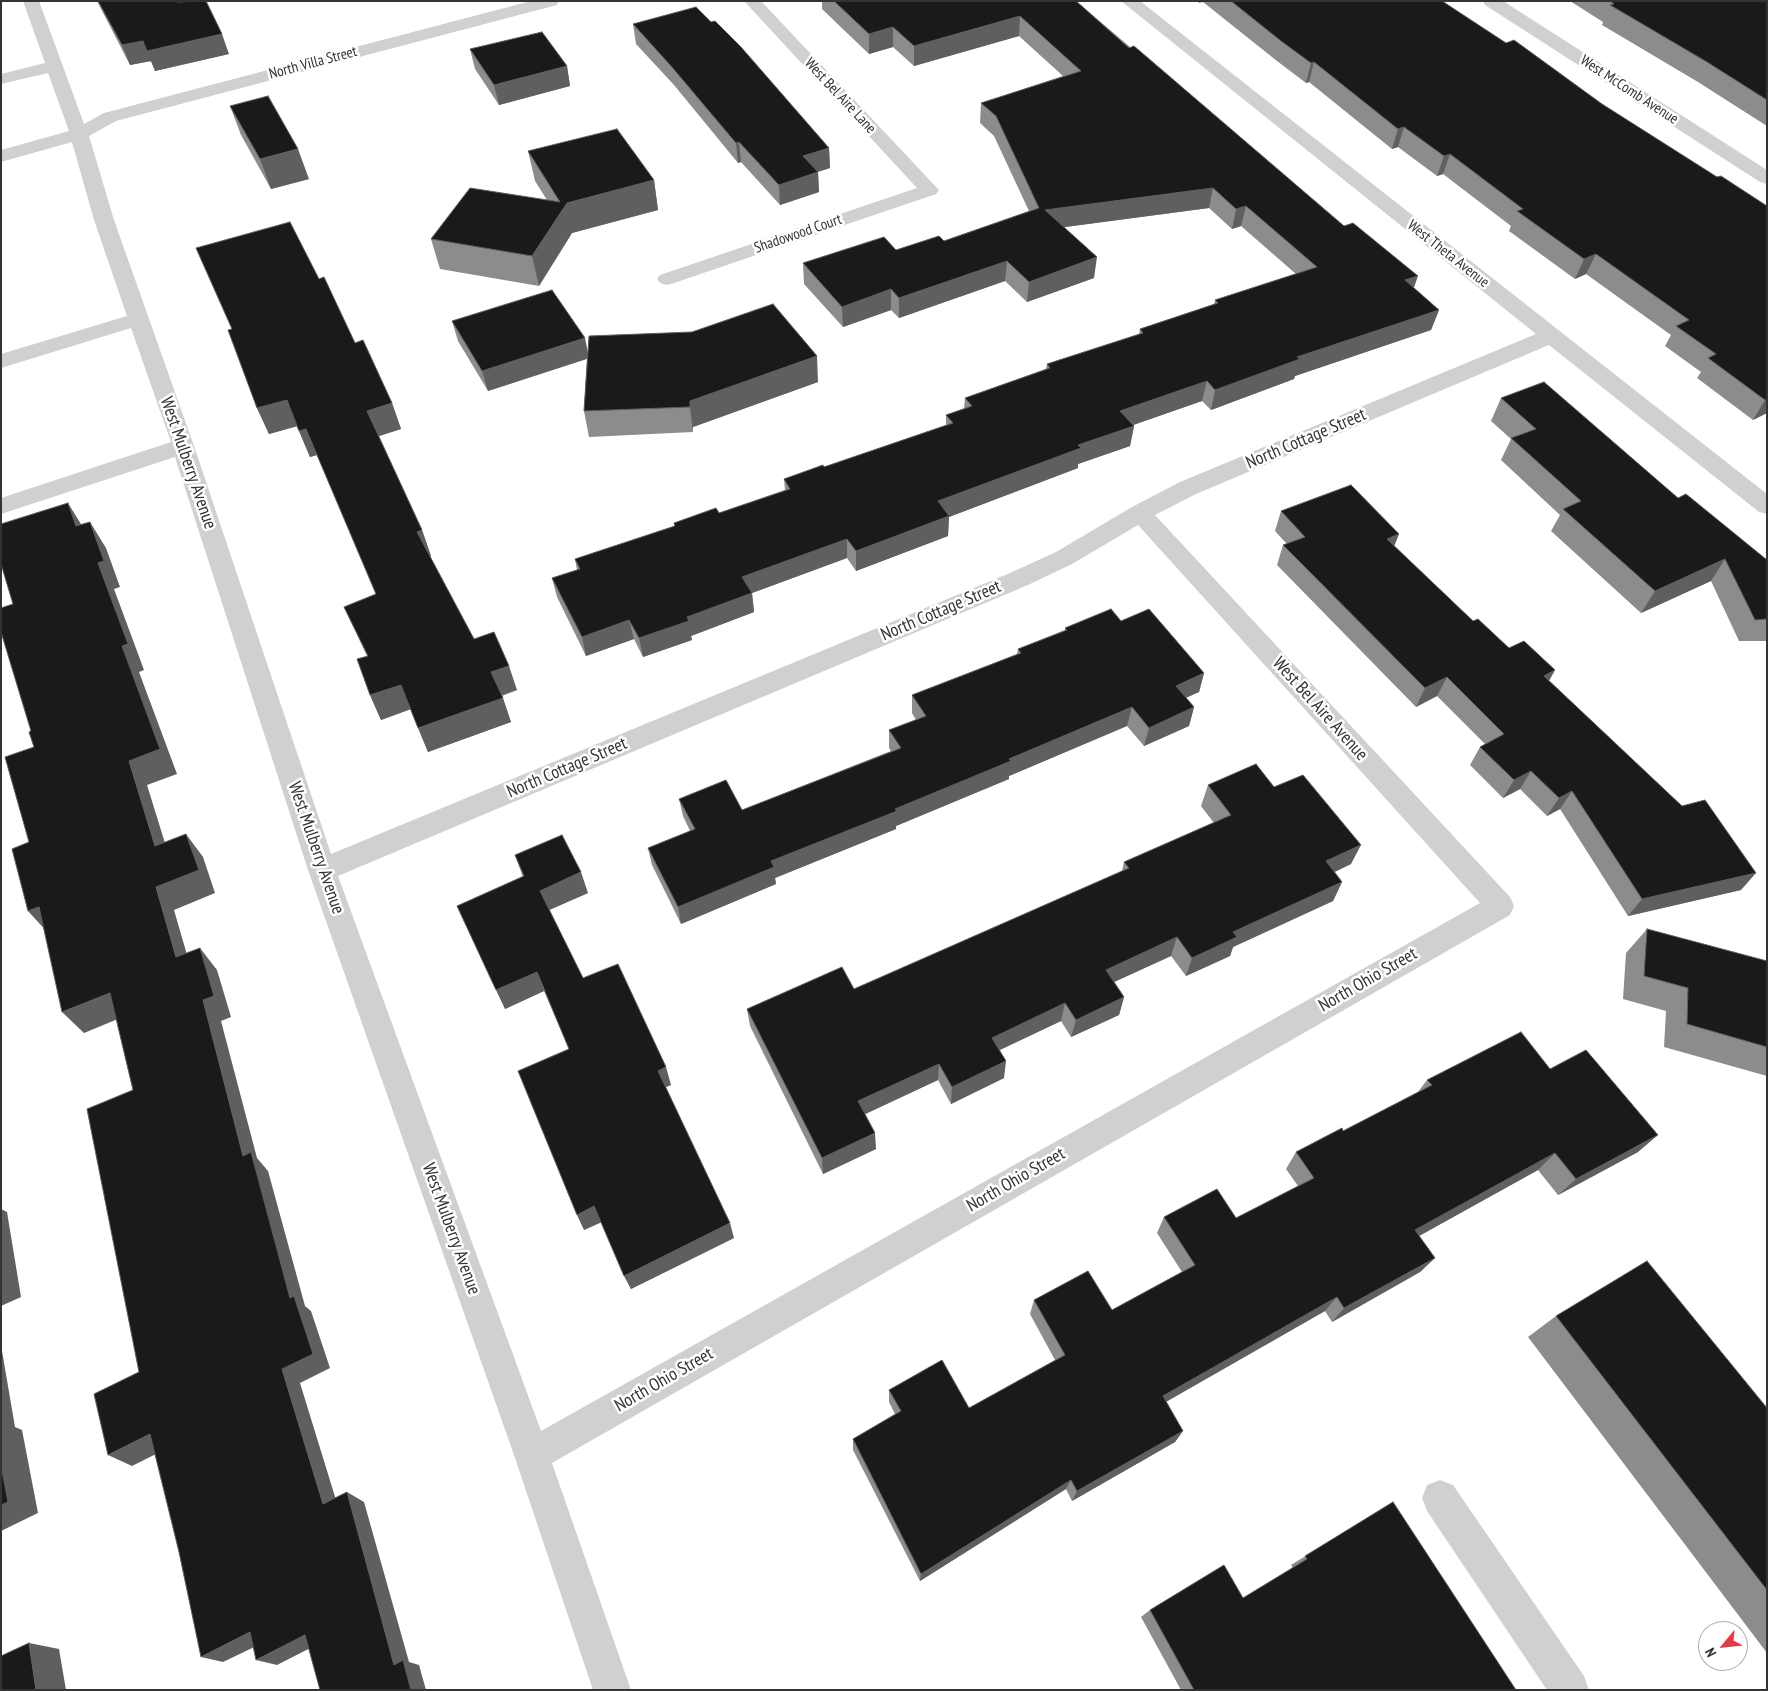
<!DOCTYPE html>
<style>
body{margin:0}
#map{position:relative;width:1768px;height:1691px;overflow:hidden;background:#fff;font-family:"PT Sans Narrow",sans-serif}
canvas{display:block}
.frame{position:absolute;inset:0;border:2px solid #333;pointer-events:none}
.north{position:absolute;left:1698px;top:1621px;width:50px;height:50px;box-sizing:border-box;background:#fff;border:1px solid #adadad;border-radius:50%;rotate:242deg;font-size:14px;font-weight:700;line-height:20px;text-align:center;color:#333}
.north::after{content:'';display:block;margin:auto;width:18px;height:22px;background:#e63946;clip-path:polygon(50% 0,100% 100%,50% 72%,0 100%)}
</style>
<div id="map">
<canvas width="1768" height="1691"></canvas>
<div class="frame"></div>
<div class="north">N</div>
</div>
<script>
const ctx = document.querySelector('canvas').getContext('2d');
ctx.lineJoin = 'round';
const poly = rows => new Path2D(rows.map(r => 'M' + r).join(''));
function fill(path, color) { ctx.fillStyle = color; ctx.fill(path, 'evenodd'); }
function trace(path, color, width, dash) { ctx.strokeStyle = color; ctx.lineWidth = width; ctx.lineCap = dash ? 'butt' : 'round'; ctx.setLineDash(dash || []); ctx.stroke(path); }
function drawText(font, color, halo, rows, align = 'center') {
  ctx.font = font + ' "PT Sans Narrow",sans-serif'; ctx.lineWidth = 5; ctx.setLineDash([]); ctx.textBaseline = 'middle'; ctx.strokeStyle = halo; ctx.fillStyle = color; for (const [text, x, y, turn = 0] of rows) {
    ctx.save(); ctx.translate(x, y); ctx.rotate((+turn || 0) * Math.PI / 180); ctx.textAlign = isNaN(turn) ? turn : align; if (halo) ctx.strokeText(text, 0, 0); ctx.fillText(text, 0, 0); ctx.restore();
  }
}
const minor = poly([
 [23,1,39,1,84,124,104,113,531,1,559,1,557,5,116,121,89,136,114,220,194,446,331,854,1010,573,1056,552,1132,507,1180,482,1536,334,1121,1,1140,1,1767,494,1767,514,1759,512,1549,345,1196,494,1155,515,1510,897,1514,906,1510,915,552,1463,631,1690,593,1690,514,1455,308,870,175,457,1,514,1,498,171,442,131,328,1,368,1,354,127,316,94,220,72,142,1,162,1,150,69,131,48,73,1,84,1,74,45,63,23,1],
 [1138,525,1480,903,541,1431,338,876,1028,585,1072,564,1138,525],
 [744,1,761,1,939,190,936,194,674,283,667,285,660,283,657,279,660,275,917,188,744,1],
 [1483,1,1503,1,1767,170,1767,184,1760,182,1485,5,1483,1],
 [1440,1480,1453,1485,1584,1676,1589,1690,1547,1690,1427,1511,1422,1498,1427,1485,1440,1480]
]);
const wall = poly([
 [97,1,176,1,229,54,155,71,151,61,130,65],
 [822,1,1076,1,1439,310,1431,330,1295,376,1294,379,1211,410,1202,401,1133,425,1134,426,1130,446,1078,464,1078,468,949,517,948,536,856,571,847,558,752,593,754,612,691,636,692,640,643,657,634,639,586,656,557,597,552,578,577,570,575,559,674,526,674,523,719,513,785,490,784,479,824,467,946,425,946,415,964,409,965,398,1046,369,1047,364,1139,334,1140,329,1214,305,1215,300,1296,274,1241,226,1232,229,1209,208,1064,227,1094,278,1027,302,1005,281,899,318,891,310,843,327,804,284,803,263,896,250,944,241,1029,211,994,136,980,123,981,103,1063,76,1019,36,914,66,893,47,869,54,822,9],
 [1197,1,1442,1,1506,43,1717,177,1767,206,1767,413,1753,420,1697,378,1701,372,1665,346,1671,335,1586,274,1575,279,1509,231,1511,226,1443,174,1437,176,1398,147,1392,149,1309,82,1306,83,1277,61,1203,2,1199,3],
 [1570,1,1767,1,1767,126,1698,82,1602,25,1603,22],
 [633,24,829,148,830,168,818,172,819,192,780,205,741,162,738,163,674,85,636,44],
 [470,49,567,66,570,86,499,105,475,69],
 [230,106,309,179,271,189,241,135],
 [528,151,654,180,658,210,572,233,539,286,440,269,431,239,547,200,535,181],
 [319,279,355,343,392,403,401,429,379,436,422,530,431,556,430,556,474,639,517,690,502,696,511,722,428,752,411,709,381,720,370,695,367,656,344,607,376,594,317,455,310,457,297,426,269,434,257,408,232,329],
 [452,321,588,353,818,382,693,427,693,432,589,437,584,411,587,359,488,391,458,341],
 [1501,398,1678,498,1767,560,1767,641,1739,641,1711,581,1641,613,1551,531,1560,515,1501,460,1511,439,1491,421],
 [1281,511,1399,534,1394,546,1473,621,1509,648,1555,670,1549,681,1741,890,1628,916,1560,809,1547,816,1520,789,1503,798,1470,765,1480,747,1485,744,1437,696,1416,707,1277,565,1283,545,1287,544,1275,531],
 [1121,621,1204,673,1199,692,1186,698,1194,707,1189,726,1144,746,1127,726,1009,776,1009,779,896,826,896,829,775,878,776,884,681,924,652,865,648,848,690,831,683,816,679,799,742,810,891,751,889,748,889,730,916,720,912,713,912,695,1017,654,1018,649,1065,630,1065,628],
 [1208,785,1274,787,1351,864,1335,872,1342,882,1333,901,1233,947,1230,956,1186,976,1171,956,1114,982,1124,997,1119,1015,1071,1037,1061,1021,1000,1050,1004,1078,951,1104,938,1080,865,1114,876,1149,823,1174,750,1026,747,1009,854,989,1122,871,1124,862,1214,823,1201,806],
 [515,855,588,893,549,910,583,978,671,1085,666,1087,734,1238,631,1289,601,1222,584,1230,569,1049,544,991,505,1009,523,877],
 [1647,929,1767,961,1767,1076,1664,1047,1666,1011,1623,999,1626,953],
 [1550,1069,1638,1152,1558,1195,1538,1170,1419,1236,1435,1258,1420,1272,1332,1322,1325,1311,1166,1402,1183,1431,1175,1442,1072,1501,1066,1489,920,1581,853,1450,853,1439,895,1414,889,1402,889,1390,969,1408,1055,1360,1030,1314,1034,1300,1112,1310,1182,1272,1157,1233,1164,1217,1236,1218,1298,1186,1286,1169,1296,1152,1343,1131,1418,1092,1427,1080],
 [1556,1316,1767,1408,1767,1653,1528,1337],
 [1393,1502,1516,1690,1181,1690,1141,1617,1150,1610,1243,1598,1293,1568,1291,1565]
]);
const shadedWall = poly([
 [1020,16,1019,36,914,66,914,46],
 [893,27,893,47,869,54,869,34],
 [222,34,229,54,155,71,147,51],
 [143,41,151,61,130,65,122,45],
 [1314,62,1309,82,1306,83,1311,63],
 [567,66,570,86,499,105,494,85],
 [1404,127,1398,147,1392,149,1398,129],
 [739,142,741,162,738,163,736,143],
 [829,148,830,168,804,176,803,156],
 [298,149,309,179,271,189,260,159],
 [1450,154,1443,174,1437,176,1444,156],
 [818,172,819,192,780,205,779,185],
 [654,180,658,210,572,233,539,286,532,256,567,203],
 [1213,188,1209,208,1043,230,1045,210],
 [1246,206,1241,226,1232,229,1236,209],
 [1596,254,1586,274,1575,279,1584,259],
 [1097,257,1094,278,1027,302,1029,282],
 [1007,261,1005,281,899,318,899,298],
 [1418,276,1411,296,1405,280],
 [891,289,891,310,843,327,842,307],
 [1439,310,1431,330,1295,376,1294,379,1211,410,1215,390,1297,357],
 [585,338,589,358,488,391,482,371],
 [817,356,818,382,693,427,693,432,690,407,690,401],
 [1207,381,1202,401,1116,431,1120,411],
 [1767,399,1767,413,1753,420,1765,400],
 [287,400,298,426,269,434,257,408],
 [392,403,401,429,376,437,367,411],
 [1134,426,1130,446,1078,464,1078,468,949,517,948,536,856,571,856,551,938,501,1078,445],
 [306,429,317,455,310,457,299,431],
 [68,503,84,529,76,526],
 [90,522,106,548,120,587,114,589,144,670,139,672,177,774,147,785,173,869,155,846,129,761,122,646,98,563],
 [422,530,431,556,426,557,417,532],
 [1399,534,1391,554,1387,539],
 [847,539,847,558,752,593,754,612,691,636,692,640,643,657,639,638,687,617,742,577],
 [1725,559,1711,581,1641,613,1655,591],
 [629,620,634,639,586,656,582,637],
 [509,666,517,690,499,696,491,672],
 [1555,670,1544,689,1544,676],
 [1204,673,1199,692,1171,704,1176,686],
 [1447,677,1437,696,1416,707,1425,688],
 [401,685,411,709,381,720,370,695],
 [503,698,511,722,428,752,418,728],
 [1132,707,1127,726,1009,776,1009,779,896,826,896,829,775,878,776,884,681,924,678,907,771,861,895,809,1009,759],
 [1194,707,1189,726,1144,746,1149,728],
 [1531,771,1520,789,1503,798,1514,780],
 [1572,791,1560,809,1547,816,1559,798],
 [186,834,203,857,215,893,174,910,194,979,176,957,156,887],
 [1361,845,1351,864,1317,880,1326,861],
 [581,872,588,893,547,911,540,891],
 [1756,873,1741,890,1628,916,1642,899],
 [1342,882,1333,901,1233,947,1230,956,1186,976,1192,958,1233,932],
 [39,907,49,934,28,911],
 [1177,937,1171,956,1101,988,1106,970],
 [200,948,217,970,231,1017,221,1021,257,1158,268,1171,305,1306,311,1311,330,1368,300,1383,340,1513,323,1504,282,1369,290,1298,243,1156,203,1000],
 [537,972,544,991,505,1009,496,990],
 [110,993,130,1014,84,1033,62,1012],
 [1124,997,1119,1015,1071,1037,1076,1020],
 [1065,1003,1061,1021,989,1055,992,1038],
 [1006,1061,1004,1078,951,1104,952,1087],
 [939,1064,938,1080,859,1117,858,1101],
 [666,1067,671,1085,663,1088,658,1071],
 [875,1133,876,1149,823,1174,822,1158],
 [1658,1135,1638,1152,1558,1195,1576,1179],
 [1555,1153,1538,1170,1401,1246,1415,1230],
 [594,1206,602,1222,584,1230,577,1215],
 [1,1209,7,1212,21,1297,1,1306],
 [730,1223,734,1238,631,1289,624,1276],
 [1435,1258,1420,1272,1332,1322,1344,1308],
 [1337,1297,1325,1311,1155,1408,1163,1396],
 [1,1345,15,1427,22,1430,38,1513,1,1531],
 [1183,1431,1175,1442,1072,1501,1077,1491],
 [150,1434,172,1446,132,1466,108,1455],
 [1071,1480,1066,1489,920,1581,921,1574],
 [347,1492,364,1502,409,1662,419,1665,426,1690,411,1690,394,1665],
 [250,1632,271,1639,223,1662,201,1657],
 [305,1635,324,1641,277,1665,256,1660],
 [29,1643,59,1649,66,1690,36,1690]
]);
const building = poly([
 [98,1,176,1,177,2,206,1,222,34,147,51,143,41,122,45,98,1],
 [834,1,1076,1,1129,48,1134,46,1344,226,1353,223,1418,276,1405,280,1439,310,1297,357,1300,359,1215,390,1207,381,1120,411,1134,426,1078,445,1081,448,938,501,949,516,856,551,847,539,742,577,752,593,687,617,689,621,639,638,629,620,582,637,552,578,580,569,575,559,675,526,674,523,716,508,719,513,790,489,784,479,823,465,824,467,953,423,946,415,972,406,965,398,1050,368,1047,364,1143,333,1140,329,1218,303,1215,300,1317,267,1246,206,1236,209,1213,188,1045,210,1097,257,1029,282,1007,261,899,298,891,289,842,307,803,263,884,237,896,250,939,236,944,241,1039,208,996,116,981,103,1081,71,1020,16,914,46,893,27,869,34,834,1],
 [1231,1,1442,1,1506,43,1514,40,1602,104,1717,177,1721,176,1767,206,1767,399,1765,400,1708,358,1716,354,1676,326,1689,320,1596,254,1584,259,1517,211,1523,209,1450,154,1444,156,1404,127,1398,129,1314,62,1311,63,1281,41,1231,1],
 [1610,1,1767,1,1767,100,1707,62,1610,5,1614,4,1610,1],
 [696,7,711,22,715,21,741,47,829,148,803,156,818,172,779,185,739,142,736,143,671,66,633,24,696,7],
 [542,32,567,66,494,85,470,49,542,32],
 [268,96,298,149,260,159,230,106,268,96],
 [617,129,654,180,567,203,532,256,431,239,470,188,560,202,528,151,617,129],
 [290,222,319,279,324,277,355,343,363,340,392,403,367,411,422,530,417,532,474,639,494,632,509,666,491,672,503,698,418,728,401,685,370,695,357,659,368,656,344,607,376,594,306,429,299,431,287,400,257,408,228,330,232,329,196,248,290,222],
 [552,290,585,338,482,371,452,321,552,290],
 [773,304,817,356,690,401,690,407,584,411,589,336,692,332,773,304],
 [1544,382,1678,498,1686,494,1767,560,1767,619,1755,620,1725,559,1655,591,1563,509,1581,501,1511,438,1536,429,1501,398,1544,382],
 [1351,485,1399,534,1387,539,1473,621,1478,619,1509,648,1524,641,1555,670,1544,676,1682,806,1705,800,1756,873,1642,899,1572,791,1559,798,1531,771,1514,780,1480,747,1504,734,1447,677,1425,688,1283,545,1305,537,1281,511,1351,485],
 [68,503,76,526,90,522,104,561,98,563,128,644,122,646,160,749,129,761,155,846,186,834,199,870,156,887,176,957,200,948,214,996,203,1000,243,1156,251,1152,290,1298,294,1296,313,1354,282,1369,323,1504,347,1492,394,1665,403,1660,411,1690,320,1690,305,1635,256,1660,250,1632,201,1657,179,1552,150,1434,108,1455,94,1394,139,1372,87,1109,133,1090,110,993,62,1012,39,907,28,911,12,849,29,842,5,757,34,747,29,732,31,731,1,632,1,608,13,604,1,564,1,524,68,503],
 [1111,609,1121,621,1149,609,1204,673,1176,686,1194,707,1149,728,1132,707,1009,759,1011,761,895,809,897,811,771,861,774,867,678,907,648,848,695,829,679,799,726,780,742,810,901,748,889,730,926,716,912,695,1021,653,1018,649,1067,630,1065,628,1111,609],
 [1256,764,1274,787,1303,775,1361,845,1326,861,1342,882,1233,932,1237,937,1192,958,1177,937,1106,970,1124,997,1076,1020,1065,1003,992,1038,1006,1061,952,1087,939,1064,858,1101,875,1133,822,1158,747,1009,842,967,854,989,1129,868,1124,862,1231,815,1208,785,1256,764],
 [562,835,581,872,540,891,583,978,618,964,666,1067,658,1071,730,1223,624,1276,594,1206,577,1215,518,1071,569,1049,537,972,496,990,457,906,524,876,515,855,562,835],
 [1647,929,1767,961,1767,1047,1687,1024,1688,988,1644,976,1647,929],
 [1521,1032,1550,1069,1586,1050,1658,1135,1576,1179,1555,1153,1415,1230,1435,1258,1344,1308,1337,1297,1163,1396,1183,1431,1077,1491,1071,1480,921,1574,853,1439,901,1411,889,1390,942,1360,969,1408,1065,1355,1034,1300,1088,1271,1112,1310,1195,1265,1164,1217,1217,1189,1236,1218,1314,1178,1296,1152,1342,1128,1343,1131,1432,1085,1427,1080,1521,1032],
 [1647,1261,1767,1408,1767,1590,1556,1316,1647,1261],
 [1,1465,8,1502,1,1505,1,1465],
 [1393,1502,1516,1690,1194,1690,1150,1610,1224,1565,1243,1598,1307,1559,1305,1556,1393,1502],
 [29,1643,36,1690,1,1690,1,1656,29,1643]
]);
const farStreetnames = [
 ["North Villa Street",313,63,-15],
 ["West McComb Avenue",1629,90,33],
 ["West Bel Aire Lane",840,96,47],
 ["Shadowood Court",798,234,-19],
 ["West Theta Avenue",1448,254,38]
];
const streetNames = [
 ["North Cottage Street",1306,439,-23],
 ["West Mulberry Avenue",188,463,71],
 ["North Cottage Street",941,611,-23],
 ["West Bel Aire Avenue",1320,709,48],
 ["North Cottage Street",567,768,-23],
 ["West Mulberry Avenue",316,848,71],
 ["North Ohio Street",1368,980,-30],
 ["North Ohio Street",1016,1180,-30],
 ["West Mulberry Avenue",451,1229,70],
 ["North Ohio Street",664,1380,-30]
];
fill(minor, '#d0d0d0');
fill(wall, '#8c8c8c');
fill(shadedWall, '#5f5f5f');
fill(building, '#1a1a1a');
trace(building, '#5f5f5f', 1);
drawText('15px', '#333', '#fff', farStreetnames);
drawText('18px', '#333', '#fff', streetNames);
</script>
